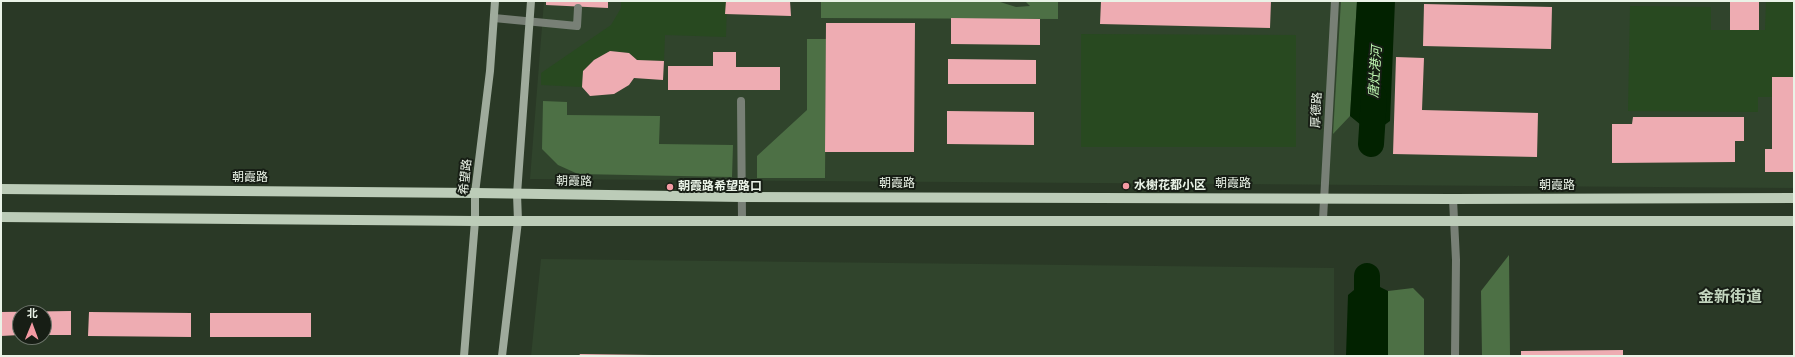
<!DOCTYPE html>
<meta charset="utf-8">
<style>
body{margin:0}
#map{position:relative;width:1795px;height:357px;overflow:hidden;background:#2a3926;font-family:"DejaVu Sans","Noto Sans SC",sans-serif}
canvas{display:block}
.frame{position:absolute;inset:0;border:2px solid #eaf3e7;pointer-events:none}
.north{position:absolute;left:12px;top:305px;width:40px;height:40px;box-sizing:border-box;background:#171e15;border:1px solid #6b7369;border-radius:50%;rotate:1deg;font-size:11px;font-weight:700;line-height:16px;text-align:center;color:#eaf3e7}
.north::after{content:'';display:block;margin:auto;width:14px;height:18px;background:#f49aa3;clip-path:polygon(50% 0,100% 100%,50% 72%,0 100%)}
</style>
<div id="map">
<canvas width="1795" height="357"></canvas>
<div class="frame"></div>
<div class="north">北</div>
</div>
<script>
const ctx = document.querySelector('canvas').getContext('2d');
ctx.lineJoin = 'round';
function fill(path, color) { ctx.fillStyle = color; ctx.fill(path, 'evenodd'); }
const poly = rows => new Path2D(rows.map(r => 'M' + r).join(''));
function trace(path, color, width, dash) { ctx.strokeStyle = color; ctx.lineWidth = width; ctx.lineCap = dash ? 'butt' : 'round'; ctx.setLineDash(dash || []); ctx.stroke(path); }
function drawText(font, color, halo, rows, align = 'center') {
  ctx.font = font + ' "DejaVu Sans","Noto Sans SC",sans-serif'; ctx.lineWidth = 4; ctx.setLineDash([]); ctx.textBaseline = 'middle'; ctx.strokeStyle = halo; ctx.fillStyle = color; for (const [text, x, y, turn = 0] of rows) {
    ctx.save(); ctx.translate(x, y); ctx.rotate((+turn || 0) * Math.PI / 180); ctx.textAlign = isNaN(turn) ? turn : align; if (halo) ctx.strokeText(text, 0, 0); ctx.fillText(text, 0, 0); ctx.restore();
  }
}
const built = poly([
 [544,1,1794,1,1794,188,530,179],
 [541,259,1334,268,1334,356,531,356]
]);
const green = poly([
 [621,1,727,1,726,37,665,35,664,61,637,60,629,53,610,51,594,60,583,71,582,87,541,85,541,73,611,25,621,8],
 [1766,1,1794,1,1794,77,1772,77,1772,97,1758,97,1758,112,1628,111,1630,6,1711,7,1711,30,1765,30],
 [1081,34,1296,35,1296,147,1081,147]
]);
const forest = poly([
 [821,1,997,1,1016,7,1030,6,1025,1,1058,1,1058,19,821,18],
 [1341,1,1357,1,1350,116,1333,134],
 [807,39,826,39,825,178,757,178,757,156,807,110],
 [543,101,567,102,567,115,660,116,659,144,733,145,732,177,578,174,558,165,542,149],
 [1509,255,1510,356,1482,356,1481,291],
 [1413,288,1424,299,1424,356,1388,356,1388,291]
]);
const water = poly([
 [1357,1,1395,1,1390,121,1372,134,1350,116],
 [1366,280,1388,291,1388,356,1346,356,1348,295]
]);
const river = poly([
 [1371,144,1374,97],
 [1367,276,1367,356]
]);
const building = poly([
 [546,1,608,1,608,8,546,5],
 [726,1,790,1,791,16,725,14],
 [1101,1,1271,1,1270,28,1100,24],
 [1730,1,1759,1,1759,30,1730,30],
 [1424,4,1552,7,1551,49,1423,46],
 [951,18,1040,19,1040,45,951,44],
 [826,23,915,23,914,152,825,152],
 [610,51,629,53,637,60,664,61,663,80,634,78,629,85,614,94,590,96,582,87,583,71,594,60],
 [713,52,736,52,736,67,780,67,780,90,668,90,668,66,713,66],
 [1396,57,1424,58,1422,110,1538,113,1537,157,1393,154],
 [948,59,1036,60,1036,84,948,84],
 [1772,77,1794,77,1794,172,1765,172,1765,149,1772,149],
 [947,111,1034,112,1034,145,947,144],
 [1633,117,1744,117,1744,141,1735,141,1735,162,1612,163,1612,124,1632,124],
 [71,311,71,335,44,335,44,313,20,313,20,335,1,336,1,312],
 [89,312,191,313,191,337,88,336],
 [210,313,311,313,311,337,210,337],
 [1623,350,1623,356,1521,356,1521,351],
 [580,354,653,355,653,356,579,356]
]);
const service = poly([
 [494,18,577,26,578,8],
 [741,101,742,220]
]);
const minor = poly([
 [1453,199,1456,260,1455,356],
 [1323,219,1335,1]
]);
const secondary = poly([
 [464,356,475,221,475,193,490,71,495,1],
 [502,356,518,221,517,194,531,1]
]);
const primary = poly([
 [1,189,475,193,742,197,1453,199,1794,198],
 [1,217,475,221,1794,221]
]);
const markers = [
 [1126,186,4,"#f49aa3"],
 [670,187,4,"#f49aa3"]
];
const streetNames = [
 ["厚德路",1317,110,-87],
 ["希望路",466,177,-84],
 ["朝霞路",250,178],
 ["朝霞路",574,182,1],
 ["朝霞路",897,184],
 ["朝霞路",1233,184],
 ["朝霞路",1557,186]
];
const poiNames = [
 ["水榭花都小区",1134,186],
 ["朝霞路希望路口",678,187]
];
const waterNames = [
 ["唐灶港河",1376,72,-86]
];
const districtNames = [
 ["金新街道",1730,298]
];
fill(built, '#30442c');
fill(green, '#284920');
fill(forest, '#4d7045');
fill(water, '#022200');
trace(river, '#022200', 26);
fill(building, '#eeacb2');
trace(service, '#788076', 8);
trace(minor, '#788076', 8);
trace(secondary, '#9fab9c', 8);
trace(primary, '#bcccb8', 10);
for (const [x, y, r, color] of markers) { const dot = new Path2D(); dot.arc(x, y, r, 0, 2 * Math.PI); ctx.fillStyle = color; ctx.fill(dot); trace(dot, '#171e15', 1.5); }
drawText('12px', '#eaf3e7', '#171e15', streetNames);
drawText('bold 12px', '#eaf3e7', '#171e15', poiNames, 'left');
drawText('italic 13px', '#bdf5b0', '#171e15', waterNames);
drawText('bold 16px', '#c2d5be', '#171e15', districtNames);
</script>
